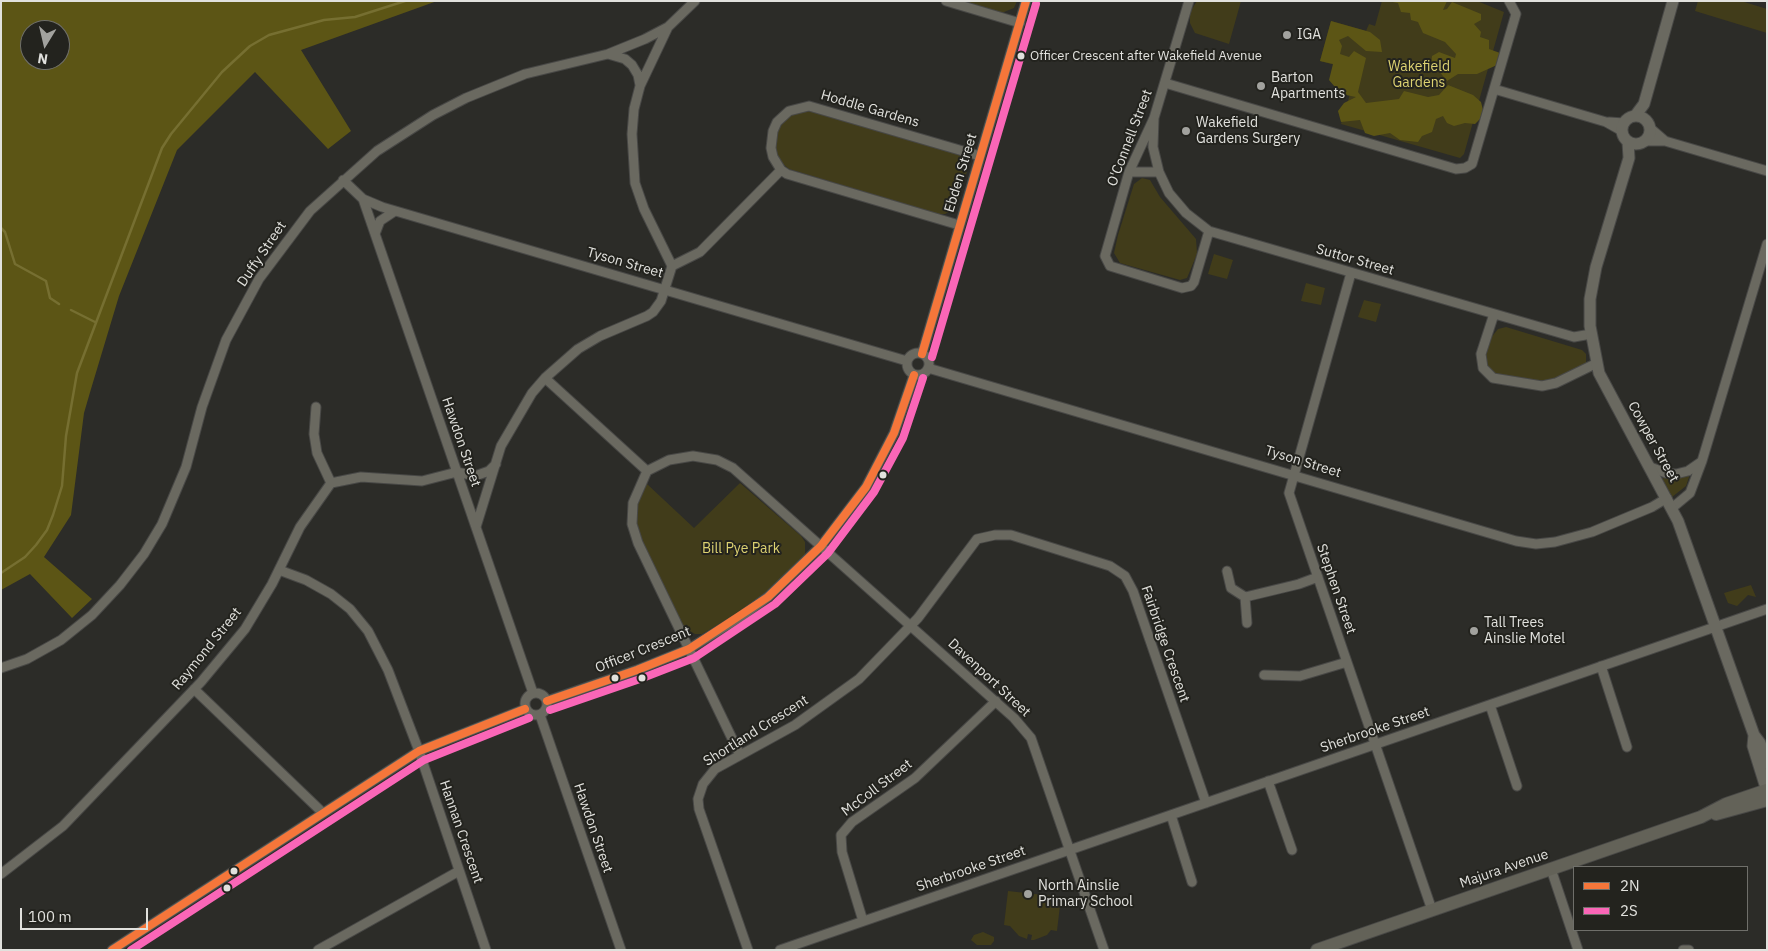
<!DOCTYPE html>
<style>
body{margin:0}
#map{position:relative;width:1768px;height:951px;overflow:hidden;background:#2c2c28;font-family:"IBM Plex Sans",sans-serif}
canvas{display:block}
.frame{position:absolute;inset:0;border:2px solid #e1e1dd;pointer-events:none}
.legend{position:absolute;left:1573px;top:866px;width:175px;height:65px;box-sizing:border-box;background:#23231e;border:1px solid #6f6f6a;margin:0;padding:6px 9px;list-style:none;font-size:15px;color:#e1e1dd}
.legend li{display:flex;align-items:center;gap:10px;height:25px}
.legend b{width:25px;border:1px solid #6f6f6a}
.north{position:absolute;left:20px;top:20px;width:50px;height:50px;box-sizing:border-box;background:#23231e;border:1px solid #6f6f6a;border-radius:50%;rotate:189deg;font-size:14px;font-weight:700;line-height:20px;text-align:center;color:#e1e1dd}
.north::after{content:'';display:block;margin:auto;width:18px;height:22px;background:#a2a29e;clip-path:polygon(50% 0,100% 100%,50% 72%,0 100%)}
.scale{position:absolute;left:20px;top:908px;width:128px;height:22px;box-sizing:border-box;border:2px solid #e1e1dd;border-top:0;padding-left:6px;font-size:15px;line-height:18px;white-space:nowrap;color:#e1e1dd;-webkit-text-stroke:4px #23231e;paint-order:stroke}
</style>
<div id="map">
<canvas width="1768" height="951"></canvas>
<div class="frame"></div>
<ul class="legend">
<li><b style="height:6px;background:#f5763a"></b>2N</li>
<li><b style="height:6px;background:#fa66b7"></b>2S</li>
</ul>
<div class="north">N</div>
<div class="scale">100 m</div>
</div>
<script>
const ctx = document.querySelector('canvas').getContext('2d');
ctx.lineJoin = 'round';
function fill(path, color) { ctx.fillStyle = color; ctx.fill(path, 'evenodd'); }
const poly = rows => new Path2D(rows.map(r => 'M' + r).join(''));
function trace(path, color, width, dash) { ctx.strokeStyle = color; ctx.lineWidth = width; ctx.lineCap = dash ? 'butt' : 'round'; ctx.setLineDash(dash || []); ctx.stroke(path); }
function drawText(font, color, halo, rows, align = 'center') {
  ctx.font = font + ' "IBM Plex Sans",sans-serif'; ctx.lineWidth = 4; ctx.setLineDash([]); ctx.textBaseline = 'middle'; ctx.strokeStyle = halo; ctx.fillStyle = color; for (const [text, x, y, turn = 0] of rows) {
    ctx.save(); ctx.translate(x, y); ctx.rotate((+turn || 0) * Math.PI / 180); ctx.textAlign = isNaN(turn) ? turn : align; if (halo) ctx.strokeText(text, 0, 0); ctx.fillText(text, 0, 0); ctx.restore();
  }
}
const green = poly([
 [960,1,1017,1,1014,8,1004,12,996,12],
 [1197,1,1241,1,1229,44,1195,33,1190,23,1190,12],
 [1382,1,1477,1,1504,12,1464,154,1460,158,1341,124,1353,84,1335,65,1320,61,1331,21,1366,31,1369,24,1375,26],
 [1698,1,1741,1,1767,9,1767,33,1695,11],
 [807,110,957,154,963,158,968,168,956,208,945,214,938,214,789,169,783,164,776,152,774,140,777,131,789,115],
 [1142,178,1150,180,1160,197,1196,239,1197,254,1187,278,1180,280,1120,263,1114,253,1118,235,1134,184],
 [1214,254,1233,260,1227,279,1208,274],
 [1306,283,1325,288,1321,305,1301,301],
 [1364,300,1381,304,1376,322,1358,317],
 [1506,327,1582,350,1586,354,1586,364,1582,368,1541,384,1493,377,1484,367,1484,356,1490,339,1498,329],
 [1690,474,1686,486,1672,497,1662,478,1678,479],
 [740,483,801,536,805,542,805,556,762,596,730,618,702,634,695,634,682,626,647,554,636,527,638,502,647,484,694,528],
 [1751,585,1756,597,1748,595,1737,606,1728,603,1724,593],
 [1008,891,1061,897,1057,931,1051,930,1047,935,1034,940,1031,940,1032,935,1028,934,1027,939,1019,936,1010,926,1004,925],
 [983,932,994,937,994,941,991,945,977,945,971,940,974,935]
]);
const forest = poly([
 [1,1,437,1,301,50,351,131,328,149,255,72,177,150,119,296,91,389,84,413,71,515,44,557,92,599,72,618,30,574,1,590],
 [30,30,60,30,60,60,30,60],
 [1387,1,1447,1,1443,10,1447,9,1452,2,1481,14,1481,20,1474,24,1481,32,1480,37,1489,40,1489,49,1500,53,1497,65,1477,74,1458,74,1447,81,1439,71,1431,66,1432,56,1439,52,1455,58,1456,54,1445,42,1423,33,1418,22,1411,20,1410,13,1401,12,1398,3],
 [1331,21,1370,32,1380,40,1382,52,1366,51,1348,36,1339,40,1342,46,1340,54,1349,57,1354,51,1366,58,1358,92,1366,103,1399,99,1404,91,1428,97,1439,95,1448,85,1473,95,1481,102,1483,110,1480,119,1475,124,1465,123,1454,126,1447,123,1443,116,1436,119,1432,132,1422,136,1418,142,1400,140,1390,133,1374,136,1365,133,1360,120,1341,122,1338,111,1344,103,1356,97,1341,94,1329,80,1333,64,1320,61]
]);
const stream = poly([
 [1,228,5,232,15,264,46,281,50,298,59,304],
 [71,310,95,322],
 [1,573,25,557,36,545,47,530,53,515,62,486,66,436,77,373,162,148,171,134,222,72,250,46,269,35,324,20,355,17,405,1]
]);
const minor = poly([
 [946,1,1020,23],
 [1189,1,1154,118,1129,172,1105,256,1110,266,1182,288,1191,286,1194,282,1209,231],
 [608,54,625,59,632,65,638,75,640,85],
 [1165,83,1456,169,1465,168,1472,164,1516,14,1509,1],
 [1494,89,1606,122,1622,131],
 [1154,118,1153,147,1159,172,1169,193,1186,213,1209,231,1574,337,1591,334],
 [1609,122,1624,123],
 [1650,128,1665,141],
 [1646,141,1665,141,1767,171],
 [1129,172,1159,172],
 [343,180,363,199,382,207,907,361],
 [363,199,533,693],
 [959,225,787,174,781,170,773,157,771,148,773,131,777,122,789,111,809,106,980,156],
 [375,234,380,221,395,211],
 [672,266,700,252,781,170],
 [1351,273,1289,493,1432,910],
 [1494,314,1481,354,1483,368,1493,378,1542,386,1556,383,1597,363],
 '907 364a11 11 0 1 1 22 0a11 11 0 1 1-22 0Z',
 [922,354,1026,1],
 [928,368,1516,541,1536,544,1555,542,1592,532,1652,507,1667,498],
 [545,378,647,471],
 [316,407,314,434,317,453,331,483],
 [1650,467,1666,473,1676,474,1688,471,1701,462],
 [1672,508,1690,493,1702,461,1767,244],
 [476,527,501,446,532,393,545,378,578,349,600,336,647,316,653,312,661,301,672,266,644,209,635,183,632,134,634,109,640,86,668,27],
 [279,570,306,580,331,594,350,609,368,631,388,670,419,751,486,950],
 [1227,571,1231,588,1245,597,1299,584,1318,577],
 [1245,597,1247,623],
 [1601,666,1627,747],
 [1,668,27,659,61,640,92,615,120,585,144,554,162,524,186,467,202,407,226,340,259,279,310,211,377,151,433,115,466,98,525,74,608,54,645,39,668,27,695,1],
 [1264,675,1300,676,1347,662],
 [194,689,323,813],
 '525 704a11 11 0 1 1 22 0a11 11 0 1 1-22 0Z',
 [547,701,637,670,689,649,739,618,768,597,821,546,866,487,894,433,914,375],
 [1490,705,1517,786],
 [540,715,621,950],
 [740,755,638,543,632,524,633,503,647,471,669,460,693,456,717,460,733,468,1014,718,1031,738,1104,950],
 [1268,781,1292,850],
 [1171,815,1192,882],
 [1551,869,1578,950],
 [1,874,63,826,201,682,245,629,272,584,300,527,331,483,361,477,422,481,457,472,475,476,489,471,496,464],
 [863,921,842,852,841,835,852,822,915,778,996,701],
 [112,950,419,751,525,709],
 [318,950,459,871],
 [748,950,699,809,698,799,703,784,715,769,795,725,859,679,918,618,977,539,995,535,1011,535,1110,566,1125,576,1133,591,1206,803],
 [780,950,1767,609],
 [1683,950,1689,950]
]);
const tertiary = poly([
 '1622 130a14 14 0 1 1 28 0a14 14 0 1 1-28 0Z',
 [1635,116,1644,104,1673,1],
 [1628,142,1629,158,1596,267,1590,299,1590,326,1599,373,1678,521,1754,735,1760,743,1767,763],
 [1754,735,1753,746,1767,791]
]);
const secondary = poly([
 [1716,814,1767,800],
 [1317,950,1701,817,1726,804,1767,790]
]);
const bus1 = poly([
 [922,354,1026,1],
 [547,701,637,670,689,649,768,597,821,546,866,487,894,433,914,375],
 [112,950,419,751,525,709]
]);
const bus2 = poly([
 [932,357,1036,4],
 [550,710,640,679,694,658,775,604,828,553,874,492,903,438,923,378],
 [131,950,424,760,529,718]
]);
const markers = [
 [1287,35,5,"#a2a29e"],
 [1021,56,4.5,"#e1e1dd"],
 [1261,86,5,"#a2a29e"],
 [1186,131,5,"#a2a29e"],
 [883,475,4.5,"#e1e1dd"],
 [1474,631,5,"#a2a29e"],
 [615,678,4.5,"#e1e1dd"],
 [642,678,4.5,"#e1e1dd"],
 [234,871,4.5,"#e1e1dd"],
 [227,888,4.5,"#e1e1dd"],
 [1028,894,5,"#a2a29e"]
];
const busNames = [
 ["Officer Crescent after Wakefield Avenue",1030,56]
];
const poiNames = [
 ["IGA",1297,35],
 ["Barton",1271,78],
 ["Apartments",1271,94],
 ["Wakefield",1196,123],
 ["Gardens Surgery",1196,139],
 ["Tall Trees",1484,623],
 ["Ainslie Motel",1484,639],
 ["North Ainslie",1038,886],
 ["Primary School",1038,902]
];
const parkNames = [
 ["Wakefield",1419,67],
 ["Gardens",1419,83],
 ["Bill Pye Park",741,549]
];
const streetNames = [
 ["Hoddle Gardens",870,109,16],
 ["O'Connell Street",1130,138,-69],
 ["Ebden Street",961,173,-73],
 ["Duffy Street",262,254,-56],
 ["Suttor Street",1355,260,16],
 ["Tyson Street",625,263,16],
 ["Hawdon Street",461,442,71],
 ["Cowper Street",1653,442,61],
 ["Tyson Street",1303,462,17],
 ["Stephen Street",1336,589,71],
 ["Fairbridge Crescent",1165,644,71],
 ["Raymond Street",207,649,-51],
 ["Officer Crescent",643,650,-22],
 ["Davenport Street",989,678,43],
 ["Sherbrooke Street",1375,730,-19],
 ["Shortland Crescent",756,731,-32],
 ["McColl Street",877,788,-37],
 ["Hawdon Street",593,828,71],
 ["Hannan Crescent",461,832,71],
 ["Sherbrooke Street",971,869,-19],
 ["Majura Avenue",1504,869,-19]
];
fill(green, '#413c1a');
fill(forest, '#5c5515');
trace(stream, '#766f31', 2.5);
trace(minor, '#484846', 11);
trace(tertiary, '#484846', 13);
trace(secondary, '#484846', 14);
trace(minor, '#6a6960', 9);
trace(tertiary, '#6a6960', 11);
trace(secondary, '#636258', 12);
trace(bus1, '#f5763a', 8);
trace(bus2, '#fa66b7', 8);
for (const [x, y, r, color] of markers) { const dot = new Path2D(); dot.arc(x, y, r, 0, 2 * Math.PI); ctx.fillStyle = color; ctx.fill(dot); trace(dot, '#23231e', 2); }
drawText('13px', '#e1e1dd', '#23231e', busNames, 'left');
drawText('14px', '#e1e1dd', '#23231e', poiNames, 'left');
drawText('14px', '#ddd271', '#23231e', parkNames);
drawText('14px', '#e1e1dd', '#23231e', streetNames);
</script>
